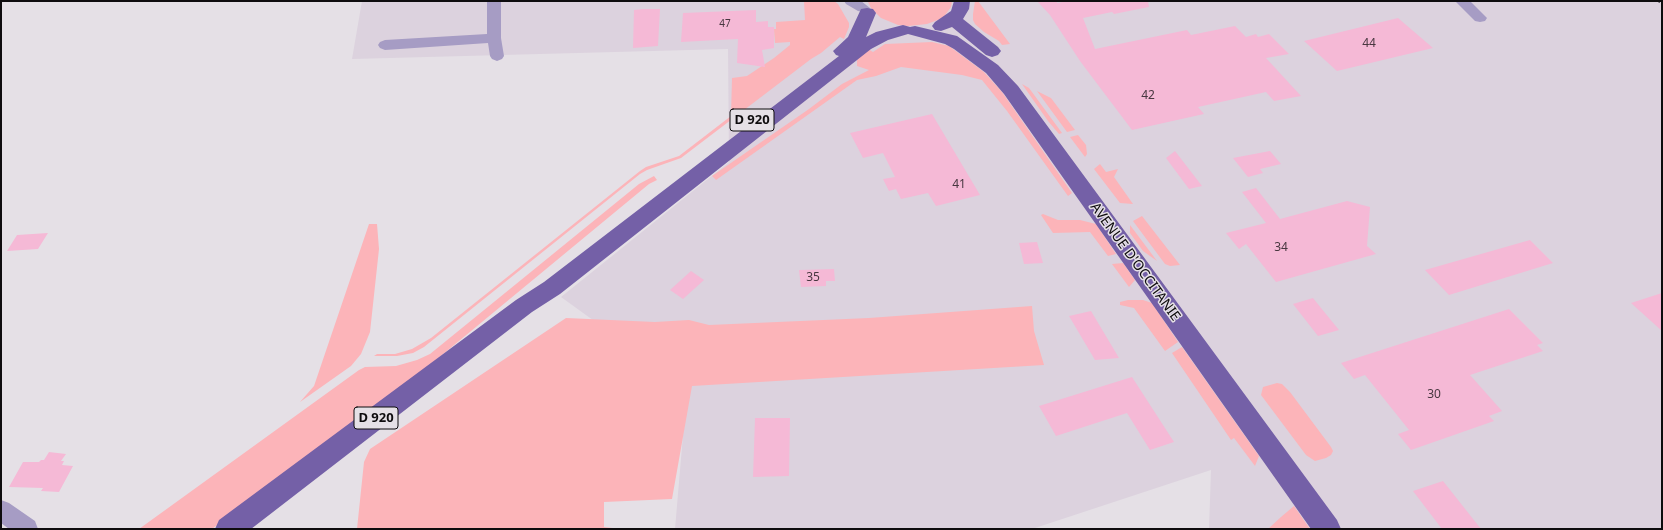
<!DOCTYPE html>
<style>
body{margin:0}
#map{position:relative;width:1663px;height:530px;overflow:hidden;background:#e5e0e6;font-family:"Noto Sans",sans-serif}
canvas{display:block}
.frame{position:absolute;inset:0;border:2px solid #0e0c0e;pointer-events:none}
</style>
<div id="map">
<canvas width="1663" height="530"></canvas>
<div class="frame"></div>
</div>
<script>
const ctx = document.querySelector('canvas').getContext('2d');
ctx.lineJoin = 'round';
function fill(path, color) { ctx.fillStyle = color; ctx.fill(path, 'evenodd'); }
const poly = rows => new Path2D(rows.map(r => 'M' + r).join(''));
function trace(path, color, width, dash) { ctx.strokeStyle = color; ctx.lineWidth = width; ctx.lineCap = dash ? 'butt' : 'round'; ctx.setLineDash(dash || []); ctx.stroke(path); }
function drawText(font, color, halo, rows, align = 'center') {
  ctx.font = font + ' "Noto Sans",sans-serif'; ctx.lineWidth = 3; ctx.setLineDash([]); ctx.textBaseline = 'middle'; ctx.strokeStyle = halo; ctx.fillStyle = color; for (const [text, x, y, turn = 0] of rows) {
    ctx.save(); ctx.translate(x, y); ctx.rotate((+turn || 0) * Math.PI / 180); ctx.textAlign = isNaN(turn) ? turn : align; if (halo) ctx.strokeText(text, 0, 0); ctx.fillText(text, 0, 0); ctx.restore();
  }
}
const built = poly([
 [362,1,1662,1,1662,529,1209,529,1211,470,1032,529,675,529,687,388,561,297,729,162,728,49,352,59]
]);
const green = poly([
 [804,1,834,1,838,4,849,23,849,27,844,39,840,37,821,53,811,59,681,158,647,170,640,174,424,347,413,353,397,356,374,356,377,354,395,354,412,349,431,338,640,171,646,167,679,156,731,116,732,78,747,76,774,58,790,45,790,42,775,43,774,29,776,29,776,22,805,20],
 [952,1,951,7,943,18,927,24,908,26,898,25,881,18,871,8,868,2],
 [975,1,978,1,1010,44,1002,45,999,41,984,32,975,24,973,20,973,14],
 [932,42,949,46,984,72,1002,92,1072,193,1068,196,1007,111,982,80,962,75,901,67,876,76,857,80,716,180,712,176,809,109,842,84,869,70,857,66,857,60,868,49,873,52,885,44],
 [1022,84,1029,88,1062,133,1059,134,1048,121],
 [1037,91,1051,98,1075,130,1067,132],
 [1078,135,1086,145,1087,154,1085,157,1070,137],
 [1100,164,1106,172,1118,169,1114,177,1133,204,1120,203,1094,169],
 [654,176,657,180,649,184,419,374,212,529,139,529,359,370,365,367,396,366,417,360,430,354,639,184],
 [1043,214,1058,220,1080,220,1096,224,1116,254,1108,256,1090,232,1053,233,1041,215],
 [1142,216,1180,265,1170,266,1165,264,1133,221],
 [369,224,377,224,379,249,370,332,361,354,351,366,300,402,314,386],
 [1130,225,1157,261,1143,251,1130,233],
 [1123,263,1135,280,1129,287,1112,264],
 [1128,300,1143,300,1152,303,1178,342,1165,351,1134,308,1120,305,1120,302],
 [1032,306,1034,331,1044,365,692,386,672,499,604,502,604,527,621,529,357,529,364,462,370,449,566,318,655,322,689,320,709,325,869,318],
 [1182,347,1259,456,1255,466,1234,438,1231,440,1172,353],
 [1277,383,1282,384,1290,392,1331,447,1333,451,1331,455,1326,458,1315,461,1306,455,1261,395,1263,387],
 [1294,506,1310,529,1268,529,1281,517]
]);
const building = poly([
 [1037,1,1057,1,1057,3,1068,1,1148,1,1149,7,1114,14,1112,12,1083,18,1095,49,1187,30,1191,35,1235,26,1246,37,1256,34,1258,37,1269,34,1289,54,1266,58,1301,96,1274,101,1266,92,1198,107,1204,114,1132,130,1080,61,1050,15],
 [643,9,660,9,658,46,633,48,634,10],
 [756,10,756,22,768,21,768,27,774,27,774,48,762,50,765,67,737,63,738,39,681,42,683,13],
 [1398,18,1433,48,1337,71,1304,41],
 [932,114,980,195,936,206,928,193,901,199,896,189,889,191,883,179,895,177,883,153,863,158,850,133],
 [1175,151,1202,186,1189,189,1166,158],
 [1270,151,1281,164,1260,169,1263,173,1248,177,1233,158],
 [1256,188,1280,219,1347,201,1370,207,1367,246,1376,254,1276,282,1246,244,1239,249,1226,233,1266,223,1242,192],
 [48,233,38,249,7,251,17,235],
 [1530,240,1553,263,1449,295,1425,270],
 [1037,242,1043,263,1024,264,1019,243],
 [834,269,835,281,826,281,826,286,801,287,799,270],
 [691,271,704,280,683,299,670,290],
 [1662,293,1662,331,1631,303],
 [1313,298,1321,308,1339,330,1318,336,1293,304],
 [1509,309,1543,343,1537,345,1543,351,1470,375,1502,411,1489,416,1494,421,1411,450,1398,434,1409,430,1365,375,1354,379,1341,363],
 [1091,311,1119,358,1095,360,1069,316],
 [1132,377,1174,442,1150,450,1127,413,1056,436,1039,406],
 [755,418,790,418,789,476,753,477],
 [49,452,66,454,61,461,64,461,62,465,73,466,59,492,41,491,43,488,9,487,23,462,39,462,41,460,44,460],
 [1443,481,1481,529,1442,529,1413,491]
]);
const minor = poly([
 [487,1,501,1,501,38,504,56,502,59,497,61,492,59,490,56,488,43,385,50,380,48,378,45,380,42,385,40,487,34,487,1],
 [844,1,861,1,870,8,868,11,863,12,858,11,846,4,844,1],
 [1455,1,1470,1,1487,18,1485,21,1480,22,1475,21,1455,1],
 [1,500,9,503,35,521,38,529,9,529,1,523,1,500]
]);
const major = poly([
 [954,1,970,1,969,9,963,19,998,47,1001,51,998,55,992,57,986,55,952,27,941,31,935,30,932,26,935,22,951,11,954,1],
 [867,8,873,9,876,13,866,37,876,32,903,25,910,27,915,26,957,36,998,65,1018,86,1337,520,1341,529,1311,529,1004,94,986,73,954,49,945,44,908,34,888,40,871,49,560,294,532,312,251,529,215,529,219,520,516,300,544,282,839,56,836,55,833,51,848,37,861,9,867,8]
]);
const rail = poly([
 [1659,1,1662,4]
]);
const farNumbernames = [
 ["47",725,24]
];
const numberNames = [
 ["44",1369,44],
 ["42",1148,96],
 ["41",959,185],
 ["34",1281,248],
 ["35",813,278],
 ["30",1434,395]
];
const shields = [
 [752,120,44],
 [376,418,44]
];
const shieldNames = [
 ["D 920",752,120],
 ["D 920",376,418]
];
const streetNames = [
 ["AVENUE D'OCCITANIE",1135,262,54]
];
fill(built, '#dcd2de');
fill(green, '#fcb4b9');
fill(building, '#f5b9d6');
fill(minor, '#a69cc4');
fill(major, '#7460a7');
trace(rail, '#2b292c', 2.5, [1.5, 3.5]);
drawText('10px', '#483740', null, farNumbernames);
drawText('12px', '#483740', null, numberNames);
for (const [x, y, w] of shields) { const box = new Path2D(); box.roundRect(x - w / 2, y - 11, w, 22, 3); ctx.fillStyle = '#e5e0e6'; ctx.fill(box); trace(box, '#0e0c0e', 1); }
drawText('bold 13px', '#0e0c0e', null, shieldNames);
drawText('14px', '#0e0c0e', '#e5e0e6', streetNames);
</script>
